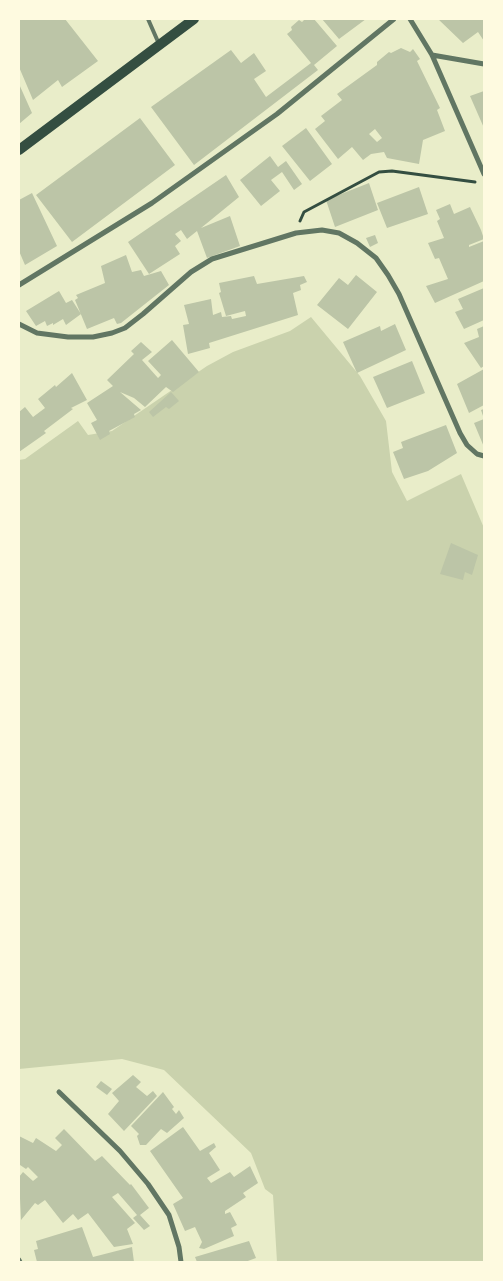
<!DOCTYPE html>
<style>
body{margin:0}
#map{position:relative;width:503px;height:1281px;overflow:hidden;background:#e9edc9;font-family:"Nunito Sans",sans-serif}
canvas{display:block}
.frame{position:absolute;inset:0;border:20px solid #fefae0;pointer-events:none}
</style>
<div id="map">
<canvas width="503" height="1281"></canvas>
<div class="frame"></div>
</div>
<script>
const ctx = document.querySelector('canvas').getContext('2d');
ctx.lineJoin = 'round';
function fill(path, color) { ctx.fillStyle = color; ctx.fill(path, 'evenodd'); }
const poly = rows => new Path2D(rows.map(r => 'M' + r).join(''));
function trace(path, color, width, dash) { ctx.strokeStyle = color; ctx.lineWidth = width; ctx.lineCap = dash ? 'butt' : 'round'; ctx.setLineDash(dash || []); ctx.stroke(path); }
const green = poly([
 [311,317,360,376,386,421,392,472,407,501,461,474,484,528,484,1262,277,1262,273,1195,265,1189,251,1153,164,1070,122,1059,19,1069,19,460,25,459,78,421,88,435,112,431,207,366,233,352,290,331]
]);
const building = poly([
 [19,19,65,19,98,61,62,87,58,80,33,100,19,67],
 [305,19,314,19,337,46,314,65,318,70,194,165,151,107,231,50,241,63,254,53,266,71,254,79,266,97,311,63,287,34,292,30,291,27,299,20,302,22],
 [322,19,366,19,339,39],
 [438,19,484,19,484,41,478,32,463,43],
 [401,48,410,52,413,49,420,59,417,61,440,108,437,110,445,131,423,140,419,164,387,158,384,152,371,154,363,160,352,147,338,159,315,129,325,121,321,116,342,100,337,94,377,65,377,62,389,52,391,53],
 [375,129,382,138,377,142,369,134],
 [19,84,32,113,19,124],
 [484,91,484,128,470,96],
 [140,118,175,165,72,242,36,195],
 [306,128,332,164,310,181,282,146],
 [270,156,278,167,286,161,302,184,294,190,282,172,271,180,280,191,261,206,240,180],
 [226,175,239,197,201,228,230,216,240,246,207,258,197,231,187,239,181,230,175,234,181,241,175,246,180,254,149,274,128,242],
 [369,183,378,210,335,227,326,200],
 [419,187,428,214,387,228,377,203],
 [32,193,57,246,25,265,19,251,19,200],
 [450,204,454,214,470,207,481,230,484,239,469,245,469,247,484,241,484,281,435,303,426,286,448,279,439,258,435,259,428,243,444,238,437,221,440,219,436,210],
 [375,235,378,243,370,247,366,238],
 [126,255,132,272,141,270,144,276,161,271,169,285,121,323,117,324,114,318,87,329,75,300,78,298,76,295,105,283,101,266],
 [356,275,377,292,348,329,317,305,339,278,348,285],
 [254,276,257,284,304,276,307,282,300,285,301,290,293,293,298,315,209,343,210,348,188,354,183,325,189,324,184,305,211,299,213,315,221,312,222,317,231,316,232,319,246,316,245,311,226,316,219,293,221,292,219,283],
 [484,288,484,320,464,329,455,312,463,309,458,299],
 [59,291,66,303,72,300,81,314,66,325,63,319,53,325,53,323,47,326,45,321,36,326,26,311],
 [395,324,406,350,357,373,343,342,380,326,381,331],
 [484,326,484,366,481,368,464,343,479,337,477,329],
 [172,340,199,372,173,392,166,387,145,407,134,398,120,392,141,410,134,414,135,417,109,431,110,434,100,440,91,423,97,420,87,403,113,386,107,380,134,354,131,351,141,342,152,352,142,360,158,378,161,375,148,361],
 [412,361,425,393,387,408,373,377],
 [484,369,484,405,469,413,457,384],
 [72,373,87,400,71,408,73,409,44,431,46,433,19,452,19,412,25,407,33,417,45,408,38,399,55,385,56,387],
 [171,392,179,401,169,409,166,407,153,417,149,412],
 [484,409,484,447,474,423,484,419,481,410],
 [446,425,457,453,428,471,404,479,393,452,403,448,401,442],
 [451,543,478,555,472,575,465,572,463,580,440,574],
 [133,1075,141,1082,136,1087,147,1096,153,1091,157,1096,124,1131,108,1114,119,1101,112,1093],
 [101,1081,112,1089,107,1095,96,1087],
 [163,1092,174,1107,172,1109,176,1114,179,1110,184,1118,167,1133,161,1129,146,1145,140,1145,137,1136,139,1134,131,1126],
 [183,1127,200,1151,214,1143,216,1147,209,1153,220,1170,207,1178,211,1183,230,1172,234,1177,250,1166,258,1183,243,1193,246,1197,225,1211,225,1214,230,1212,237,1225,231,1228,234,1236,204,1249,199,1248,202,1242,195,1227,185,1231,173,1204,183,1198,150,1151],
 [64,1129,95,1161,102,1156,130,1185,131,1184,149,1208,140,1215,150,1226,144,1230,133,1218,137,1215,118,1193,112,1197,135,1223,127,1229,133,1244,114,1247,88,1213,78,1220,73,1214,63,1223,45,1200,38,1205,35,1203,21,1220,19,1177,23,1172,33,1181,38,1177,28,1167,26,1169,20,1165,19,1168,19,1136,33,1143,36,1138,56,1151,62,1145,55,1138],
 [82,1227,93,1257,132,1247,134,1262,37,1262,34,1250,38,1249,36,1241],
 [249,1241,256,1258,245,1262,197,1262,195,1257]
]);
const path = poly([
 [300,221,304,212,379,172,392,171,475,182]
]);
const service = poly([
 [148,19,159,44]
]);
const minor = poly([
 [410,19,432,55,484,174],
 [432,55,484,64],
 [19,285,152,203,277,114,394,19],
 [19,324,37,333,68,337,93,337,112,333,125,328,143,314,191,272,212,259,296,233,322,230,339,233,357,243,376,258,388,275,399,294,460,433,467,445,477,454,484,456],
 [59,1092,120,1151,148,1184,169,1215,179,1247,181,1262],
 [19,1260,20,1262]
]);
const secondary = poly([
 [19,150,194,19]
]);
fill(green, '#cad2ad');
fill(building, '#bcc5a7');
trace(path, '#344e41', 3);
trace(service, '#617663', 4);
trace(minor, '#617663', 5);
trace(secondary, '#344e41', 10);
</script>
